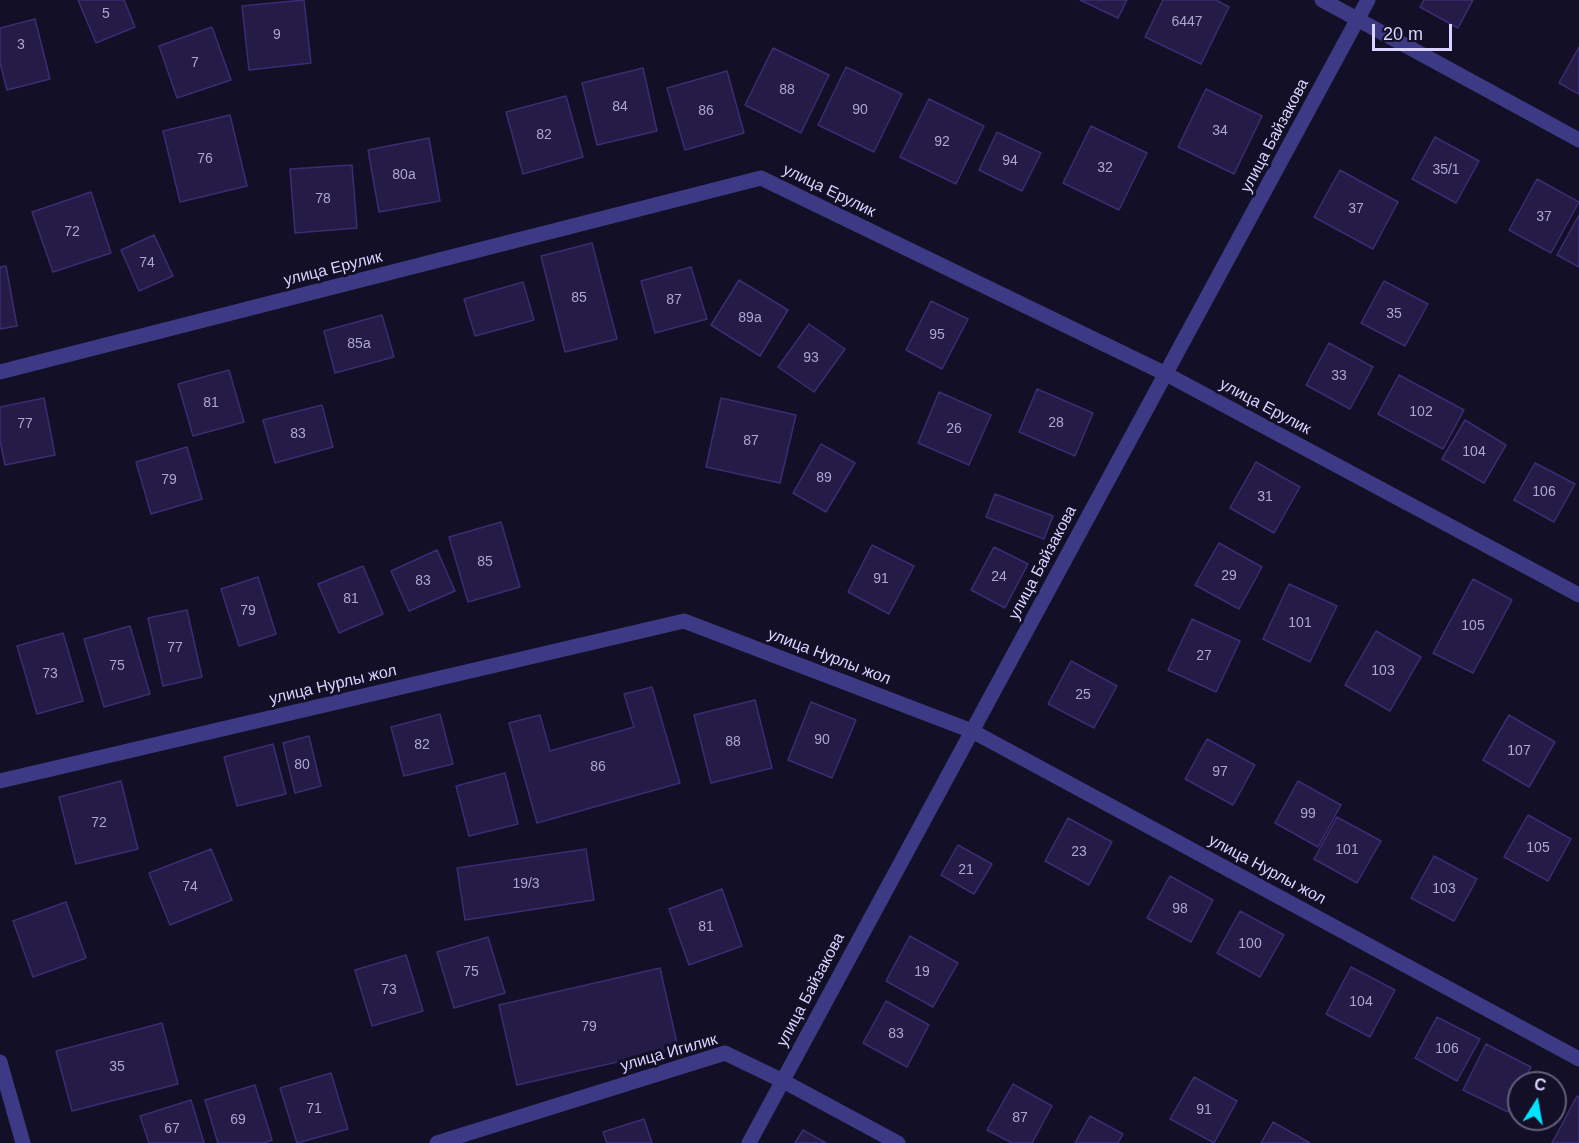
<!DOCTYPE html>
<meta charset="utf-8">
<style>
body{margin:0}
#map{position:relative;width:1579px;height:1143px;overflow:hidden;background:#130f26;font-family:Arial,sans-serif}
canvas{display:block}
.north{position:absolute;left:1507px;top:1071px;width:60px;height:60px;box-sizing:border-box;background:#130f26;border:2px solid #625e7d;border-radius:50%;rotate:11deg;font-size:16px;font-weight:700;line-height:24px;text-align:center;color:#d9d4ff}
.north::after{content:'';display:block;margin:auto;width:21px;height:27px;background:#00e5ff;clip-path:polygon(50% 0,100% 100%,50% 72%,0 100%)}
.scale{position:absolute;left:1372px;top:24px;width:80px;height:27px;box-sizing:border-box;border:3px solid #d9d4ff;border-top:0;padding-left:8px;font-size:18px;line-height:21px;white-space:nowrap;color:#d9d4ff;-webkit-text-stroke:4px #130f26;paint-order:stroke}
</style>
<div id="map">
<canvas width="1579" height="1143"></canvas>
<div class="north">С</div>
<div class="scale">20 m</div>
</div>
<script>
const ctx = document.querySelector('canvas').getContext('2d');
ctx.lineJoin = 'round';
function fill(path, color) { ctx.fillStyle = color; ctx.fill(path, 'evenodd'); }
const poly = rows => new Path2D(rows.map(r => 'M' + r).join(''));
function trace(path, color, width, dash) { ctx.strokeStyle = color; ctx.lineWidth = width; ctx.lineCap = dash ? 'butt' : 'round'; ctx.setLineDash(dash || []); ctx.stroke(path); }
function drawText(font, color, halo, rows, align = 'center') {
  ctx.font = font + ' Arial,sans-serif'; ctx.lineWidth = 6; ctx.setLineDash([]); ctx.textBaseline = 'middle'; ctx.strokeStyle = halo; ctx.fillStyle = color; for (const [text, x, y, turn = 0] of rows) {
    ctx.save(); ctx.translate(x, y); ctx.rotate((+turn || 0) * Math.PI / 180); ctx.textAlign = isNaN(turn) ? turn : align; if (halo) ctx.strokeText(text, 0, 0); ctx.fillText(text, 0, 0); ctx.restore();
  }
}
const building = poly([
 [78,0,124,0,135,27,96,43,78,0],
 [304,0,311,63,249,70,242,6,304,0],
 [1080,0,1127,0,1118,18,1080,0],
 [1163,0,1216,0,1229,7,1201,64,1145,37,1163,0],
 [1424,0,1473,0,1458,28,1420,7,1424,0],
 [35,19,50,79,7,90,0,63,0,28,35,19],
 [212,27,231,80,177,98,159,46,212,27],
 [1579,47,1579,94,1559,83,1579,47],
 [773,48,829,75,801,133,745,105,773,48],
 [846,67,902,94,874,152,818,125,846,67],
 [643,68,657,131,597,145,582,83,643,68],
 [727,71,744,133,685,150,667,88,727,71],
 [1206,89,1262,116,1234,174,1178,147,1206,89],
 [566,96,583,157,523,174,506,112,566,96],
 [929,99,984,126,956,184,900,157,929,99],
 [230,115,247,186,180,202,163,131,230,115],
 [1091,126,1147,153,1119,210,1063,183,1091,126],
 [997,132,1041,153,1022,191,979,170,997,132],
 [1435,137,1479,161,1456,203,1412,179,1435,137],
 [429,138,440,201,379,212,368,150,429,138],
 [352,165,357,228,295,233,290,169,352,165],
 [1340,170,1398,202,1373,249,1314,217,1340,170],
 [1537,179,1579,202,1551,253,1509,230,1537,179],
 [91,192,111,253,53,272,32,212,91,192],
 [1579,215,1579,267,1557,255,1579,215],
 [154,235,173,276,139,291,121,250,154,235],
 [592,243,617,339,565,352,541,256,592,243],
 [6,266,17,326,0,329,0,267,6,266],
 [691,267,707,319,655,333,641,281,691,267],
 [739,280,788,310,760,356,711,325,739,280],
 [1384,281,1428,304,1405,346,1361,323,1384,281],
 [523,282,534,320,475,336,464,299,523,282],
 [931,301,968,319,942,369,906,350,931,301],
 [382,315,394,357,335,373,324,331,382,315],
 [809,324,845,349,814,392,778,367,809,324],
 [1329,343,1373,367,1350,409,1306,385,1329,343],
 [229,370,244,422,193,436,178,384,229,370],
 [1399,375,1464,410,1443,449,1378,414,1399,375],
 [1037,389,1093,413,1075,456,1019,432,1037,389],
 [939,392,991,415,969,465,918,443,939,392],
 [44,398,55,455,5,465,0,441,0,407,44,398],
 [721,398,796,415,780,483,706,467,721,398],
 [322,405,333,447,275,463,263,420,322,405],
 [1465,420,1506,445,1484,483,1442,459,1465,420],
 [821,444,855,463,826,512,793,493,821,444],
 [187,447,202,499,151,514,136,462,187,447],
 [1256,462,1300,487,1274,533,1230,508,1256,462],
 [1535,463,1575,484,1554,522,1514,500,1535,463],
 [995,494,1053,516,1044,539,986,517,995,494],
 [501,522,520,587,468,602,449,537,501,522],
 [1219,543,1262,567,1239,609,1195,585,1219,543],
 [872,545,914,566,889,614,848,592,872,545],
 [994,547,1028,564,1005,608,971,590,994,547],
 [437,550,455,591,409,611,391,571,437,550],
 [363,566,383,614,339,633,318,584,363,566],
 [258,577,276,634,239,646,221,589,258,577],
 [1473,579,1512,600,1473,673,1433,653,1473,579],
 [1289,584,1337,606,1310,662,1263,639,1289,584],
 [187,610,202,677,163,686,148,618,187,610],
 [1192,619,1240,641,1216,692,1168,670,1192,619],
 [130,626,150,694,104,707,84,639,130,626],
 [1376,631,1421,657,1390,711,1345,685,1376,631],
 [63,633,83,701,37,714,17,646,63,633],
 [1071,661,1117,686,1094,728,1048,704,1071,661],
 [652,687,680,783,537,823,509,723,540,715,550,751,634,727,624,694,652,687],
 [755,700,772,768,711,783,694,715,755,700],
 [811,702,856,720,832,778,788,760,811,702],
 [440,714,453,764,404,776,391,727,440,714],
 [1509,715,1555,742,1529,787,1483,760,1509,715],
 [309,736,321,786,295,793,283,743,309,736],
 [1207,739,1255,765,1233,805,1185,779,1207,739],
 [273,744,286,794,237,806,224,757,273,744],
 [505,773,518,824,469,836,456,786,505,773],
 [121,781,138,849,76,864,59,797,121,781],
 [1298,781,1341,805,1318,847,1275,823,1298,781],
 [1528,815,1571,839,1548,881,1504,857,1528,815],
 [1337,817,1381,841,1357,883,1314,859,1337,817],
 [1068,818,1112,842,1089,885,1045,861,1068,818],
 [958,845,992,864,974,894,941,875,958,845],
 [211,849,232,900,170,925,149,873,211,849],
 [586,849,594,900,465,920,457,868,586,849],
 [1434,856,1477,879,1454,921,1411,898,1434,856],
 [1170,876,1213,900,1191,942,1147,918,1170,876],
 [722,889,742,946,689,965,669,909,722,889],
 [66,902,86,958,33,977,13,921,66,902],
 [1240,911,1284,935,1260,977,1217,953,1240,911],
 [910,936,958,963,933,1007,886,981,910,936],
 [488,937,505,993,454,1008,437,952,488,937],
 [406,955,423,1011,372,1026,355,970,406,955],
 [1351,967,1395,990,1370,1037,1326,1014,1351,967],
 [660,968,678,1048,517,1085,499,1005,660,968],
 [886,1001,929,1025,907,1067,863,1043,886,1001],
 [1437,1017,1480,1039,1457,1081,1415,1058,1437,1017],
 [162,1023,178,1084,72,1111,56,1051,162,1023],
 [1486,1044,1531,1067,1523,1083,1519,1083,1519,1091,1508,1112,1463,1090,1486,1044],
 [331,1073,348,1129,297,1143,280,1088,331,1073],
 [1194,1077,1237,1101,1214,1143,1170,1119,1194,1077],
 [1013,1084,1052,1106,1032,1143,1012,1143,987,1130,1013,1084],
 [255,1085,272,1140,264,1143,218,1143,205,1100,255,1085],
 [1577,1096,1579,1097,1579,1143,1552,1143,1577,1096],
 [191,1100,204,1143,149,1143,140,1116,191,1100],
 [1090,1116,1123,1134,1118,1143,1075,1143,1090,1116],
 [644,1119,652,1143,607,1143,603,1132,644,1119],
 [1273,1122,1310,1143,1261,1143,1273,1122],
 [803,1130,826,1143,795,1143,803,1130]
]);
const minor = poly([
 [1322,0,1579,140],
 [0,372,761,178,1166,374,1579,595],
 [0,781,684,621,972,731,1579,1059],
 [0,1062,23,1143],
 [437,1143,725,1053,783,1081,898,1143],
 [749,1143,1368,0]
]);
const numberNames = [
 ["5",106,14],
 ["6447",1187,22],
 ["9",277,35],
 ["3",21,45],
 ["7",195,63],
 ["88",787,90],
 ["84",620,107],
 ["90",860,110],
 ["86",706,111],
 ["34",1220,131],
 ["82",544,135],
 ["92",942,142],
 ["76",205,159],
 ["94",1010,161],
 ["32",1105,168],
 ["35/1",1446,170],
 ["80а",404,175],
 ["78",323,199],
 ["37",1356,209],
 ["37",1544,217],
 ["72",72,232],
 ["74",147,263],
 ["85",579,298],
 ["87",674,300],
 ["35",1394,314],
 ["89а",750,318],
 ["95",937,335],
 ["85а",359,344],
 ["93",811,358],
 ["33",1339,376],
 ["81",211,403],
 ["102",1421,412],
 ["28",1056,423],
 ["77",25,424],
 ["26",954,429],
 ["83",298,434],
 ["87",751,441],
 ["104",1474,452],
 ["89",824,478],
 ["79",169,480],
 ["106",1544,492],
 ["31",1265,497],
 ["85",485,562],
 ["29",1229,576],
 ["24",999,577],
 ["91",881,579],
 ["83",423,581],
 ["81",351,599],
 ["79",248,611],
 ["101",1300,623],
 ["105",1473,626],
 ["77",175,648],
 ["27",1204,656],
 ["75",117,666],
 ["103",1383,671],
 ["73",50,674],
 ["25",1083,695],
 ["90",822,740],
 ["88",733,742],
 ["82",422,745],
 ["107",1519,751],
 ["80",302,765],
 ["86",598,767],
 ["97",1220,772],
 ["99",1308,814],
 ["72",99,823],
 ["105",1538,848],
 ["101",1347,850],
 ["23",1079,852],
 ["21",966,870],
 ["19/3",526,884],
 ["74",190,887],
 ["103",1444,889],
 ["98",1180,909],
 ["81",706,927],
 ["100",1250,944],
 ["75",471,972],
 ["19",922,972],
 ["73",389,990],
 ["104",1361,1002],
 ["79",589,1027],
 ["83",896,1034],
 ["106",1447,1049],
 ["35",117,1067],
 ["71",314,1109],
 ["91",1204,1110],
 ["87",1020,1118],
 ["69",238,1120],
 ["67",172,1129]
];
const streetNames = [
 ["улица Байзакова",1275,136,-62],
 ["улица Ерулик",829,191,26],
 ["улица Ерулик",333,269,-14],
 ["улица Ерулик",1265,407,28],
 ["улица Байзакова",1043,563,-62],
 ["улица Нурлы жол",829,657,21],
 ["улица Нурлы жол",333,685,-13],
 ["улица Нурлы жол",1267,870,28],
 ["улица Байзакова",811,990,-62],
 ["улица Игилик",669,1053,-16]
];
fill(building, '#241b47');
trace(building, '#3b2d73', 1.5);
trace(minor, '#3d3a85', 15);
drawText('14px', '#aca6d1', null, numberNames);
drawText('16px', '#d9d4ff', '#130f26', streetNames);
</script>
